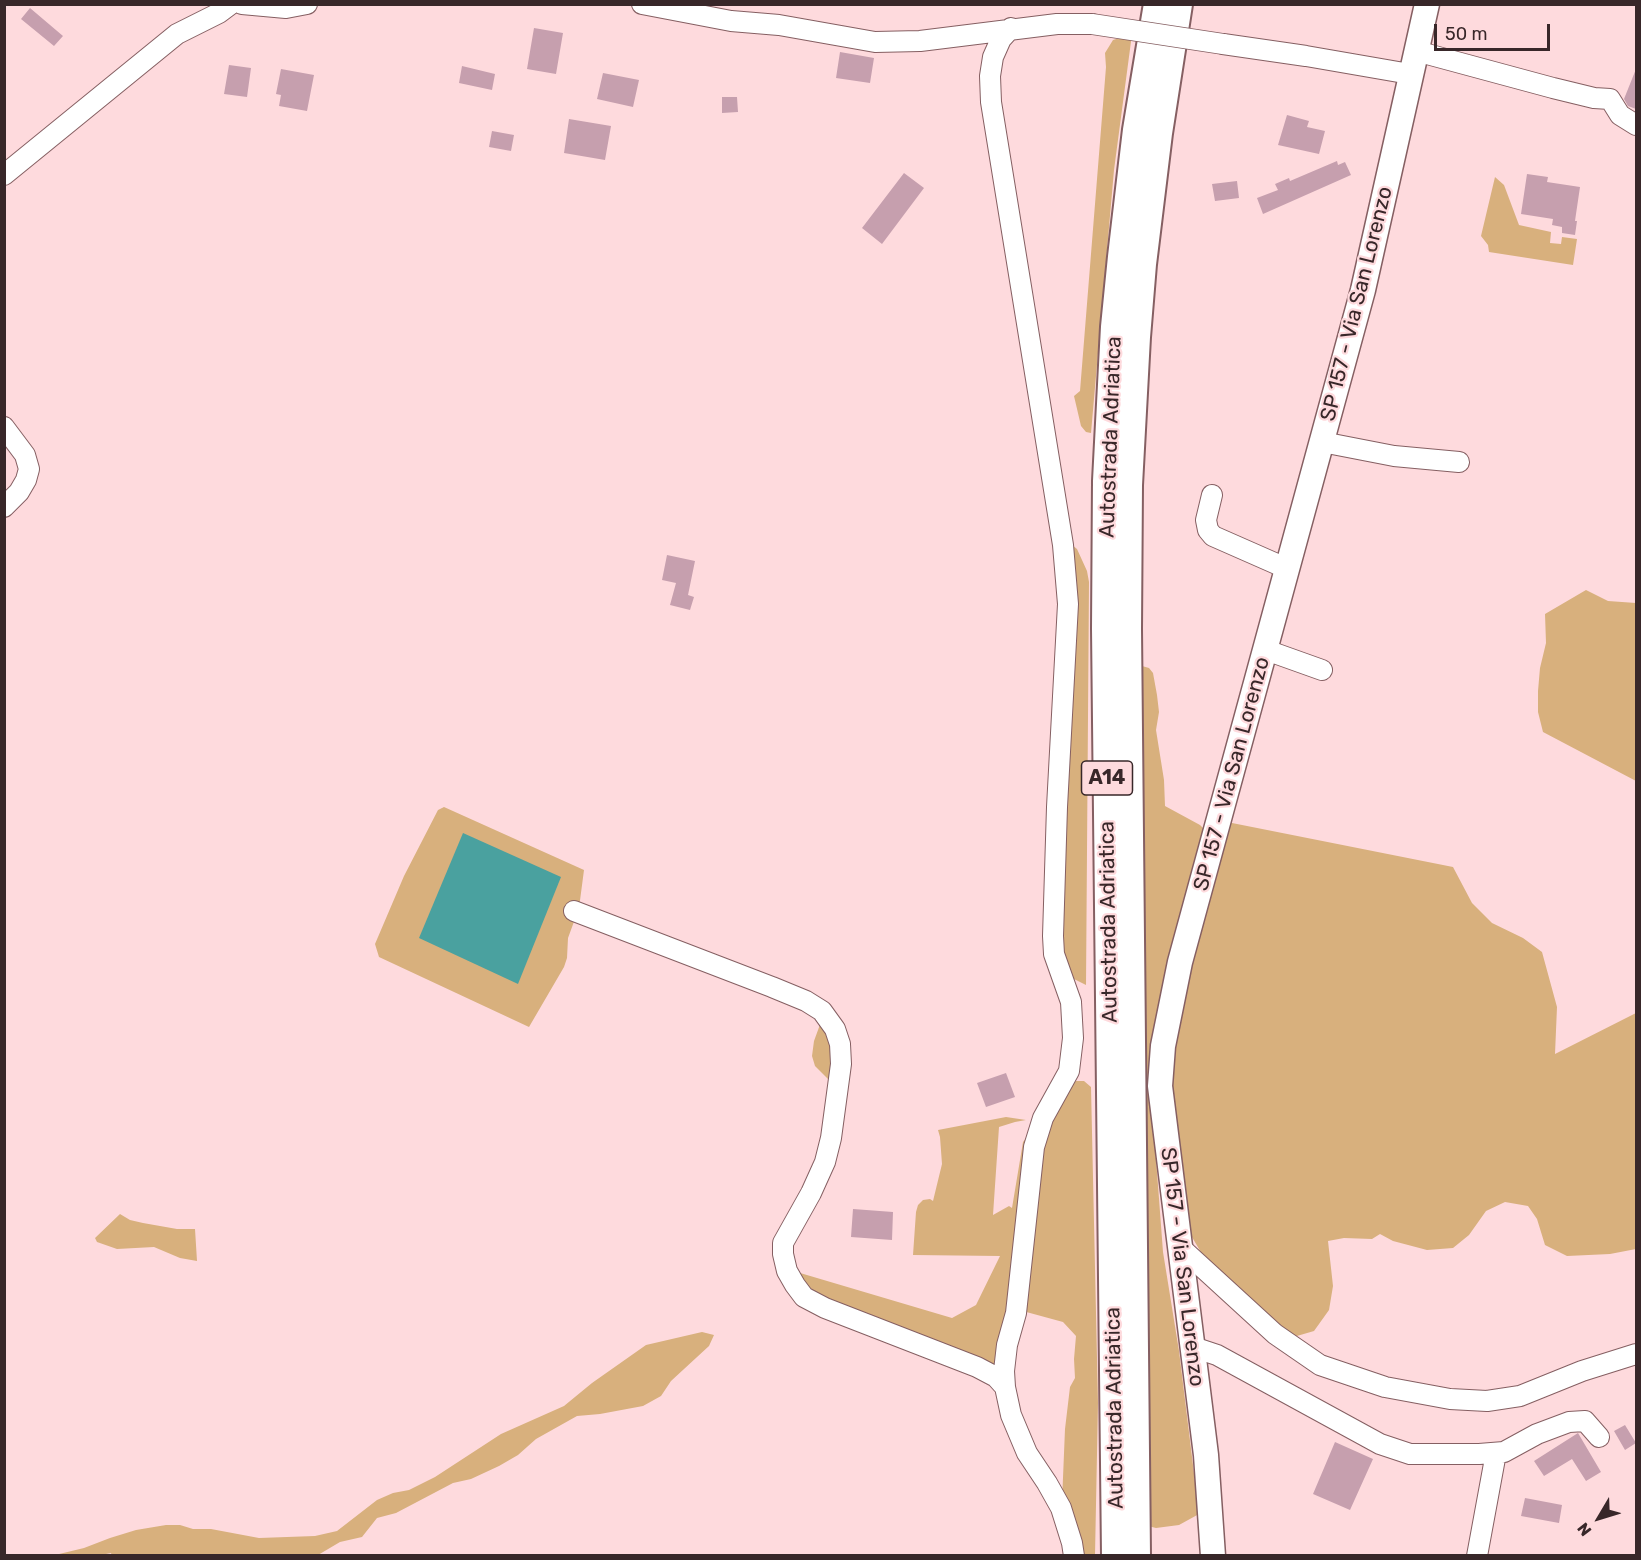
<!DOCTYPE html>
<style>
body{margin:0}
#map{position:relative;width:1641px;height:1560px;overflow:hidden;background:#fedadd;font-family:Rubik,sans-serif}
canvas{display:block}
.frame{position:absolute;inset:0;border:6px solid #382729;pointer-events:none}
.north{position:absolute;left:1569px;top:1488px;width:60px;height:60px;-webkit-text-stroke:4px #fedadd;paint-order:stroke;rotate:232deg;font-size:16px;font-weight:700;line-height:24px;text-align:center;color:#382729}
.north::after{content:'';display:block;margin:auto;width:21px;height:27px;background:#382729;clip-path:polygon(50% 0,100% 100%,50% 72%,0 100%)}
.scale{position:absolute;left:1434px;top:24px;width:116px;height:27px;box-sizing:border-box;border:3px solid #382729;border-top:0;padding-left:8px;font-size:18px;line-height:21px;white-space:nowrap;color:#382729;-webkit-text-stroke:4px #fedadd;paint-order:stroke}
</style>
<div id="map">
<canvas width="1641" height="1560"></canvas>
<div class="frame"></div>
<div class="north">N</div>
<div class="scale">50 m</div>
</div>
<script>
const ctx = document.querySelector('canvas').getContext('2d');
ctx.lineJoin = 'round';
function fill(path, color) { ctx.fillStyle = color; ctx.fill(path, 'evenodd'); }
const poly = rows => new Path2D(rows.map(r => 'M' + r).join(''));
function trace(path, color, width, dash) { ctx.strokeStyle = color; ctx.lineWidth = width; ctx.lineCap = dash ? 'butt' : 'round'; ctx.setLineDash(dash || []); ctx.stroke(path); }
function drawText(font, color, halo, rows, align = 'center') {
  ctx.font = font + ' Rubik,sans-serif'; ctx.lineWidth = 4.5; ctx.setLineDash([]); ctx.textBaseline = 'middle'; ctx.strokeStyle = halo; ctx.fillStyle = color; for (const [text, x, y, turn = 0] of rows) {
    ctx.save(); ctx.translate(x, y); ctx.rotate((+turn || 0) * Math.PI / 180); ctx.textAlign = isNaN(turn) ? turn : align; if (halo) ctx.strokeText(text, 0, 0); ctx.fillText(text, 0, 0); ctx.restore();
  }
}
const green = poly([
 [1132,34,1114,170,1091,433,1086,432,1081,426,1074,396,1080,391,1106,67,1105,53,1113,40],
 [1495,177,1504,185,1519,225,1551,232,1550,243,1561,244,1562,237,1577,239,1573,265,1489,252,1488,245,1481,236],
 [1071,544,1077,549,1087,571,1089,582,1086,985,1074,979,1063,970,1057,943],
 [1586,590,1608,601,1636,603,1636,781,1543,732,1538,712,1538,691,1540,668,1546,643,1545,614],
 [1142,666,1149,668,1153,673,1157,695,1159,712,1156,730,1164,780,1165,806,1200,825,1208,833,1153,1119,1163,1252,1179,1351,1199,1514,1179,1525,1156,1528,1148,1526,1142,1038],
 [444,807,584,870,579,908,568,938,567,958,564,967,529,1027,379,957,375,944,404,876,438,810],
 [1227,822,1453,867,1472,903,1492,923,1523,938,1542,952,1557,1007,1555,1054,1636,1013,1636,1249,1610,1254,1567,1256,1545,1245,1537,1219,1528,1206,1505,1202,1486,1211,1469,1235,1453,1248,1427,1250,1393,1241,1380,1234,1372,1239,1344,1238,1328,1241,1333,1286,1329,1310,1314,1331,1290,1338,1208,1264,1183,1222,1172,1116,1170,1065,1174,1030],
 [822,1019,829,1027,834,1085,815,1066,812,1056,814,1041],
 [1076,1081,1084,1081,1091,1087,1098,1403,1095,1555,1079,1555,1062,1502,1065,1429,1070,1387,1075,1378,1074,1359,1076,1336,1063,1322,1019,1310,1041,1134,1068,1088],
 [1006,1117,1026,1120,1015,1122,999,1127,993,1215,1009,1206,1012,1208,1023,1142,1030,1133,998,1375,825,1305,790,1270,952,1318,976,1305,1000,1256,913,1255,916,1212,918,1205,923,1200,930,1199,933,1201,942,1164,940,1137,938,1130],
 [120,1214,130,1220,143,1223,177,1229,195,1229,197,1261,180,1258,154,1247,117,1249,97,1242,95,1238],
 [702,1332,714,1335,709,1346,671,1381,661,1396,643,1406,600,1414,577,1416,536,1439,518,1455,499,1466,471,1479,453,1483,396,1513,377,1518,362,1537,340,1542,318,1555,112,1556,111,1553,96,1556,55,1555,84,1548,110,1538,136,1530,166,1525,180,1525,193,1529,211,1529,259,1538,315,1536,337,1531,377,1500,393,1493,409,1490,435,1477,501,1434,564,1406,592,1383,646,1345]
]);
const water = poly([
 [463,833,561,877,518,984,419,938]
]);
const building = poly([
 [30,8,63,36,54,46,21,19],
 [534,28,563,33,556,74,527,69],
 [840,52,874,58,870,83,836,78],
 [229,65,251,68,247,97,224,94],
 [462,66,495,74,492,90,459,83],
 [281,69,314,75,307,111,279,106,281,95,276,94],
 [1636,69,1636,109,1628,106,1624,99],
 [603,73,639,80,633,107,597,99],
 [722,97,737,97,738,112,722,113],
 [1287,115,1309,121,1307,127,1325,131,1319,154,1278,145],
 [569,119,611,126,605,160,564,153],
 [492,131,514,135,511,151,489,147],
 [1337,161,1338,165,1345,162,1351,175,1263,214,1257,198,1278,190,1275,184,1289,178,1290,181],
 [904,173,924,188,882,244,862,228],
 [1527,174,1548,177,1547,182,1580,187,1576,214,1575,221,1577,221,1575,235,1562,233,1562,227,1552,225,1553,219,1521,214],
 [1237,181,1239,198,1215,201,1212,184],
 [667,555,695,561,688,595,694,597,690,610,670,605,676,583,662,580],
 [1006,1073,1015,1097,986,1107,977,1083],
 [853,1209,893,1212,892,1240,851,1237],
 [1625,1425,1636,1443,1625,1450,1614,1431],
 [1578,1433,1601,1472,1586,1481,1572,1459,1544,1476,1534,1461],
 [1335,1442,1373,1459,1350,1510,1313,1494],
 [1525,1498,1562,1505,1559,1523,1521,1516]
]);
const minor = poly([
 [242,4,286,8,307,4],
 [642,4,731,21,779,25,875,42,920,41,1057,24,1092,24],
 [1011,28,1001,39,993,57,990,76,991,102,1063,545,1068,604,1057,807,1053,936,1054,954,1071,1002,1073,1038,1069,1071,1043,1118,1034,1147,1016,1313,1007,1345,1004,1371,1005,1387,1011,1415,1027,1453,1047,1483,1061,1508,1072,1543,1074,1556],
 [1223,44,1306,56,1410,74],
 [1416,51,1553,88,1594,98,1610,99,1620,115,1636,125],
 [4,175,177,34,219,13,231,4],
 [4,427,25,455,29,469,26,480,19,492,4,507],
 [1322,442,1394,456,1459,462],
 [1212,495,1206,520,1208,530,1213,536,1288,569],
 [1266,650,1322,670],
 [574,911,772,987,806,1001,822,1011,835,1029,840,1044,841,1064,831,1138,825,1162,811,1193,783,1243,783,1254,787,1271,795,1285,804,1297,825,1308,977,1367,996,1377,1005,1387],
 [1180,1247,1275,1334,1320,1365,1385,1387,1450,1399,1487,1401,1520,1396,1582,1371,1636,1354],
 [1193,1347,1217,1355,1380,1444,1410,1454,1479,1454,1504,1452,1537,1434,1569,1422,1585,1421,1599,1437],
 [1477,1556,1496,1453]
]);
const major = poly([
 [1213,1556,1206,1455,1160,1086,1163,1046,1180,962,1363,290,1427,4]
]);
const highway = poly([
 [1116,1556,1106,628,1107,481,1115,327,1122,257,1137,130,1158,4],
 [1136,1556,1127,629,1128,485,1136,337,1142,264,1158,133,1178,4]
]);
const minorBridge = poly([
 [1092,24,1223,44]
]);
const shields = [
 [1107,778,51]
];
const shieldNames = [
 ["A14",1107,778]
];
const streetNames = [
 ["SP 157 - Via San Lorenzo",1357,304,-76],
 ["Autostrada Adriatica",1111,437,-88],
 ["SP 157 - Via San Lorenzo",1232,774,-75],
 ["Autostrada Adriatica",1109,922,-91],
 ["SP 157 - Via San Lorenzo",1182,1267,83],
 ["Autostrada Adriatica",1115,1408,-91]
];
fill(green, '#d8b07d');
fill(water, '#4aa19f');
fill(building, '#c69fae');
trace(minor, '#855f62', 22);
trace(major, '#855f62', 27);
trace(highway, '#855f62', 32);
trace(minor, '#fff', 20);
trace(major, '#fff', 24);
trace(highway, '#fff', 28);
trace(minorBridge, '#855f62', 22, []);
trace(minorBridge, '#fff', 20);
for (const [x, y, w] of shields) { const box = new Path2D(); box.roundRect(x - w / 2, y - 17, w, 34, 4.5); ctx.fillStyle = '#fedadd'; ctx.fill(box); trace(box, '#382729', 1.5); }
drawText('bold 20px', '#382729', null, shieldNames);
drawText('21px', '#382729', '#fedadd', streetNames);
</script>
